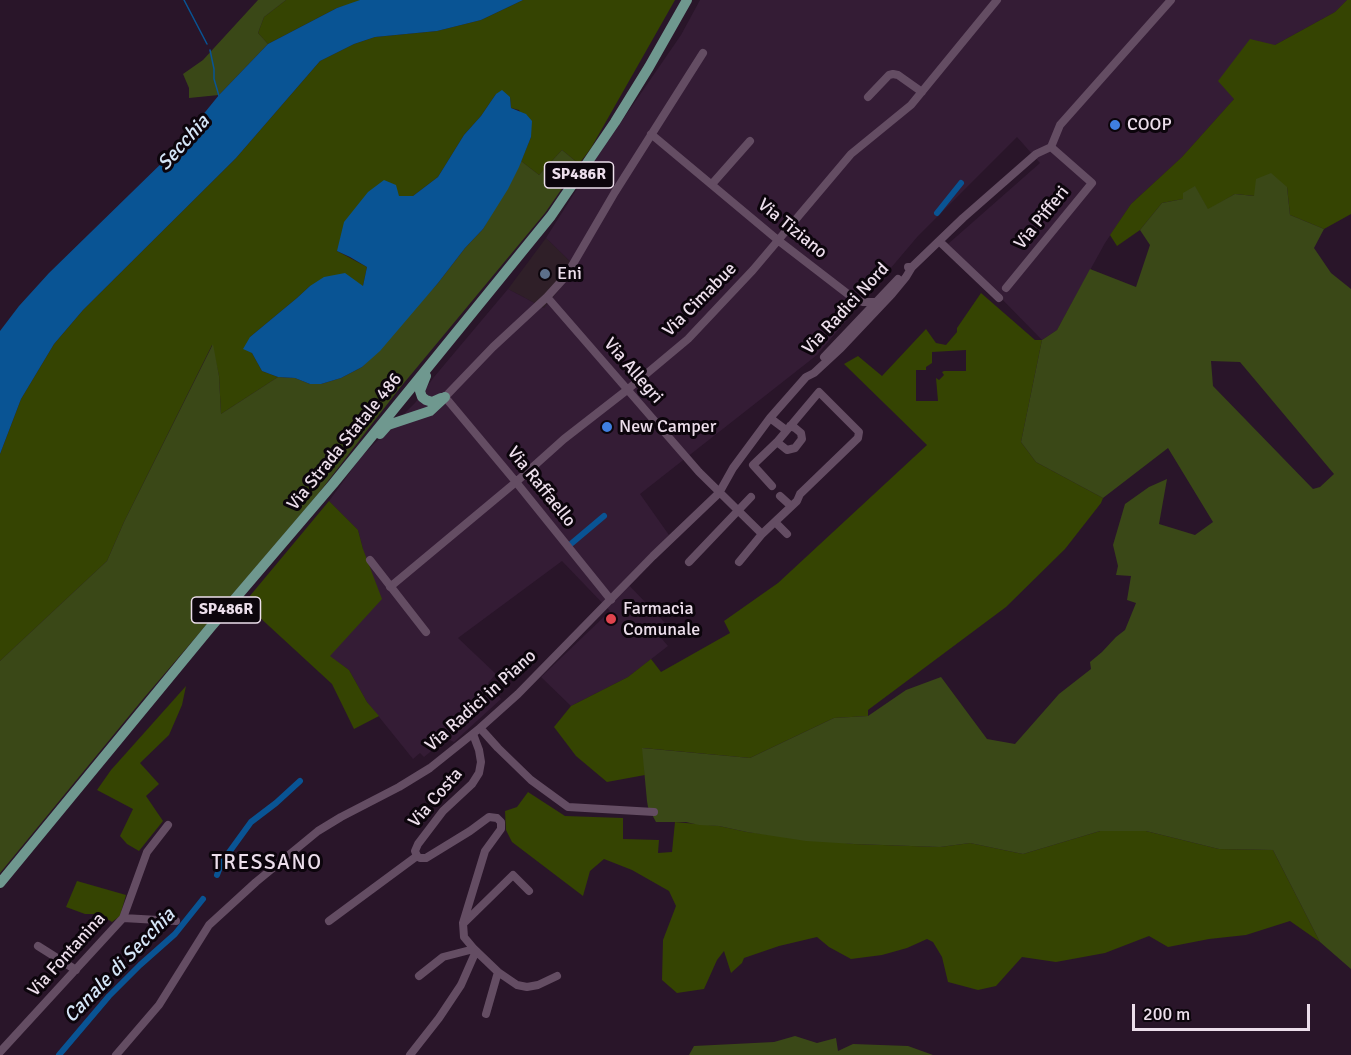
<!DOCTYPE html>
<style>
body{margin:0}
#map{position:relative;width:1351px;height:1055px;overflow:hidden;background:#291529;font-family:Signika,sans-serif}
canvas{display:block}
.scale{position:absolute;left:1132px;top:1004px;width:178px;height:27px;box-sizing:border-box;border:3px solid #ecdeeb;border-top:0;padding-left:8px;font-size:18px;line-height:21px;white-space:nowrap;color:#ecdeeb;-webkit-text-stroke:4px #0c050c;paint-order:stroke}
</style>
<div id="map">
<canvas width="1351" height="1055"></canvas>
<div class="scale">200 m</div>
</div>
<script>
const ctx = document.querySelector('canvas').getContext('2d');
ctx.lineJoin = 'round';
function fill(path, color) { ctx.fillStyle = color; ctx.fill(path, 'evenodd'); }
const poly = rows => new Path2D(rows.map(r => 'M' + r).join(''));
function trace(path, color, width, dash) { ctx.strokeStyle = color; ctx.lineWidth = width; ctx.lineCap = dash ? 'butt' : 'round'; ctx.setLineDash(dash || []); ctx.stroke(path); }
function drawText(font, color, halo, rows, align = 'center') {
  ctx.font = font + ' Signika,sans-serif'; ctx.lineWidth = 6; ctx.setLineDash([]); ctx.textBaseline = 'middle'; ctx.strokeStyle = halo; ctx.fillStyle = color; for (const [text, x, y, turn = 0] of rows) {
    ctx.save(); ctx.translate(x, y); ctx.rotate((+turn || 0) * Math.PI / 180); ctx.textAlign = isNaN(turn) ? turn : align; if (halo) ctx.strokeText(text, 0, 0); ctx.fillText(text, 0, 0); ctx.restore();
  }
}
const commercial = poly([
 [546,238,577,268,544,308,508,289]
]);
const built = poly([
 [700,0,1347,0,1335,12,1275,45,1235,98,1182,157,1131,204,1105,243,1057,330,1042,340,948,244,1040,163,1017,137,918,236,817,355,640,494,669,535,624,580,666,624,657,633,668,646,628,677,571,706,541,677,610,611,562,561,458,638,496,674,488,683,501,699,454,742,450,740,442,745,440,744,424,757,420,753,413,759,367,702,349,670,329,656,363,549,358,530,329,501,361,457,415,403,434,377,508,289,544,308,577,268,546,238,597,157,681,35]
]);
const green = poly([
 [286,0,366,0,337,8,268,44,258,33,264,17],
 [523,0,675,0,591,148,579,164,562,150,539,175,521,161,531,137,519,110,511,108,510,97,496,94,481,116,464,135,438,177,413,196,399,196,337,251,367,267,363,286,310,286,297,298,250,337,252,353,262,371,278,377,221,414,219,376,212,345,124,522,107,561,0,661,0,454,21,399,54,344,83,310,236,158,320,61,354,44,375,37,437,31,481,20],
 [1347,0,1351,0,1351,214,1324,229,1290,215,1287,187,1255,196,1235,194,1208,210,1195,187,1183,199,1162,203,1140,230,1117,246,1110,235,1131,204,1182,157,1234,99,1218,81,1250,39,1275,45,1335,12],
 [981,293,1035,340,1042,340,1021,442,1036,462,1103,498,1101,503,1065,549,1006,607,868,710,868,716,834,718,750,758,643,748,645,775,607,782,576,756,554,727,571,706,628,677,651,659,661,672,730,633,724,621,778,583,927,445,844,364,858,356,882,376,926,329,936,343,946,345,957,332,957,328],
 [966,350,966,371,944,371,942,372,944,375,939,380,936,378,938,401,916,401,916,370,926,370,926,367,932,363,932,352],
 [329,501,358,530,363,549,382,599,330,656,349,670,367,702,379,716,354,729,332,684,244,603],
 [186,686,182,705,169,735,140,763,159,784,146,796,163,821,139,851,127,844,120,836,133,809,97,790,111,770],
 [528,792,565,816,623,818,623,839,659,840,658,853,672,852,675,822,719,826,747,832,854,844,940,847,970,843,1023,854,1100,831,1146,831,1219,849,1273,850,1320,942,1290,921,1246,935,1209,939,1168,947,1149,936,1105,953,1056,962,1022,957,996,986,978,990,948,982,942,957,933,942,927,939,907,948,882,955,851,959,829,947,817,937,779,946,744,958,742,963,731,973,724,951,717,960,704,989,677,993,662,980,663,940,676,906,669,891,632,870,604,859,590,871,583,896,512,842,506,830,505,811,517,807],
 [77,881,126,895,120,916,112,922,99,914,85,914,66,907]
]);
const forest = poly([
 [258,0,286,0,264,17,258,33,268,44,219,95,189,98,189,88,183,74,203,60],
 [562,150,579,164,545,213,399,389,318,494,143,699,0,873,0,661,107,561,124,522,213,344,219,376,221,414,278,377,295,378,310,384,321,384,341,378,362,367,438,283,465,248,483,229,521,161,539,175],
 [1271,173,1287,187,1290,215,1324,229,1314,248,1331,273,1351,289,1351,969,1320,942,1273,850,1219,849,1146,831,1100,831,1023,854,970,843,940,847,854,844,806,841,747,832,719,826,699,825,686,822,656,822,648,807,647,801,642,748,750,758,834,718,868,716,906,690,941,677,987,739,1015,744,1059,694,1091,669,1090,662,1102,652,1116,637,1125,630,1136,603,1127,600,1131,576,1116,575,1118,566,1113,545,1125,504,1149,487,1167,479,1159,524,1195,535,1213,522,1168,448,1103,498,1036,462,1021,442,1042,340,1057,330,1090,269,1136,287,1150,245,1140,230,1162,203,1183,199,1183,193,1195,186,1208,209,1235,194,1254,196,1256,179],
 [1211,361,1240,362,1334,474,1320,487,1313,489,1213,386],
 [795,1036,817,1043,836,1038,838,1051,853,1044,908,1046,933,1055,689,1055,694,1046,774,1042]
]);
const water = poly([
 [360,0,523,0,481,20,437,31,375,37,354,44,320,61,236,158,83,310,54,344,21,399,0,454,0,331,19,306,49,273,171,154,219,95,268,44,337,8],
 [502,90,510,97,511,108,526,114,532,121,531,137,519,167,508,189,483,229,465,248,438,283,380,351,362,367,341,378,321,384,310,384,295,378,278,377,262,371,252,353,243,349,250,337,297,298,310,286,324,277,345,273,363,286,367,267,350,257,337,251,344,222,368,192,384,180,396,185,399,196,413,196,438,177,464,135,481,116,496,94]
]);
const stream = poly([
 [184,0,207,44],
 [210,50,214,69,214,79,219,96]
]);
const canal = poly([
 [937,213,961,183],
 [572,543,604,516],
 [217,875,222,862,251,822,276,803,300,781],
 [59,1055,109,996,140,965,175,934,203,899]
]);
const minor = poly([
 [868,97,889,75,893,74,898,75,922,92],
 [651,134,779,241,853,298,863,302,876,302],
 [712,184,750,141],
 [939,241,999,298],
 [908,267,912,267,963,218,1036,154,1051,147,1060,125,1171,0],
 [1006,288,1092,183,1051,147],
 [547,297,699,472,762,534],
 [824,357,898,279],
 [770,418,786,430],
 [777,442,787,450,795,448,802,439,801,433,795,428,790,426],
 [780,496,791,506],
 [775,522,787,534],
 [370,560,426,632],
 [689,562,751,497],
 [739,562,762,534,797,501,800,494,858,438,859,432,819,392,777,442,753,465,772,486],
 [390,587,516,482,564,439,627,390,688,339,753,270,851,154,911,105,997,0],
 [611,600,516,482,445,397,493,347,547,297,566,276,615,192,703,53],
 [480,728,498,748,531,780,568,807,654,812],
 [473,734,479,750,481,762,479,773,472,784,443,811,418,844,415,851,417,856,420,858,426,858,470,831,489,817,497,818,501,822,501,829,485,851,463,923,464,937,474,949,498,972,517,985,527,987,538,985,557,976],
 [123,918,176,921],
 [329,921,417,856],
 [465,922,513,875,529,891],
 [38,946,76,970],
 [419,976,443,957,474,949],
 [486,1014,498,972],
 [0,1052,123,918,147,852,168,825],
 [116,1055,159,1005,209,925,256,882,318,831,341,817,399,787,430,768,480,728,518,694,653,556,719,493,733,468,770,418,806,377,814,373,841,348,892,294,906,277,912,267],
 [410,1055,439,1018,461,985,476,951]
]);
const major = poly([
 [426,376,420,391,422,397,426,400,432,402,441,398],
 [380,434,388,425,430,411,445,397],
 [0,883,210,628,333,484,551,216,615,122,649,67,687,0]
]);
const markers = [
 [1115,125,6,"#3f7fe0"],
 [545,274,6,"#5c6f8a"],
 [607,427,6,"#3f7fe0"],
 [611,619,6,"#e0444e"]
];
const shields = [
 [579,175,69],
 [226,610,69]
];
const shieldNames = [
 ["SP486R",579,175],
 ["SP486R",226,610]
];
const poiNames = [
 ["COOP",1127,125],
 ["Eni",557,274],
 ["New Camper",619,427],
 ["Farmacia",623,609],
 ["Comunale",623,630]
];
const streetNames = [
 ["Via Pifferi",1042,218,-51],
 ["Via Tiziano",792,229,39],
 ["Via Cimabue",700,300,-45],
 ["Via Radici Nord",846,309,-47],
 ["Via Allegri",633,371,49],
 ["Via Strada Statale 486",345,442,-51],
 ["Via Raffaello",541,487,51],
 ["Via Radici in Piano",481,701,-42],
 ["Via Costa",436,798,-49],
 ["Via Fontanina",67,955,-48]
];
const waterNames = [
 ["Secchia",184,143,-48],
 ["Canale di Secchia",120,966,-46]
];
const quarterNames = [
 ["TRESSANO",267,863]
];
fill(commercial, '#2f1f28');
fill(built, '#341c35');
fill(green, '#354402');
fill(forest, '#3a4817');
fill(water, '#095494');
trace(stream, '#095494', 1.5);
trace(canal, '#095494', 6);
trace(minor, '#644d63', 8);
trace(major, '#6f988f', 10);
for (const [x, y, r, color] of markers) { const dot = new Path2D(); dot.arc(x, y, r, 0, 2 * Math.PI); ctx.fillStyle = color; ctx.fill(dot); trace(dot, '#0c050c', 2); }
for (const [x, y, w] of shields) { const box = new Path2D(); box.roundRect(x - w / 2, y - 13, w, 26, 4.5); ctx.fillStyle = '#0c050c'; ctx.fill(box); trace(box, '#ecdeeb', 1.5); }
drawText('bold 16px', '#ecdeeb', null, shieldNames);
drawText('18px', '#ecdeeb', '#0c050c', poiNames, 'left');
drawText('18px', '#ecdeeb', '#0c050c', streetNames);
drawText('italic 20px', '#d5e6f8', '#0c050c', waterNames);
ctx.letterSpacing = '1.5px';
drawText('21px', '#ecdeeb', '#0c050c', quarterNames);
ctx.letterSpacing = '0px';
</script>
